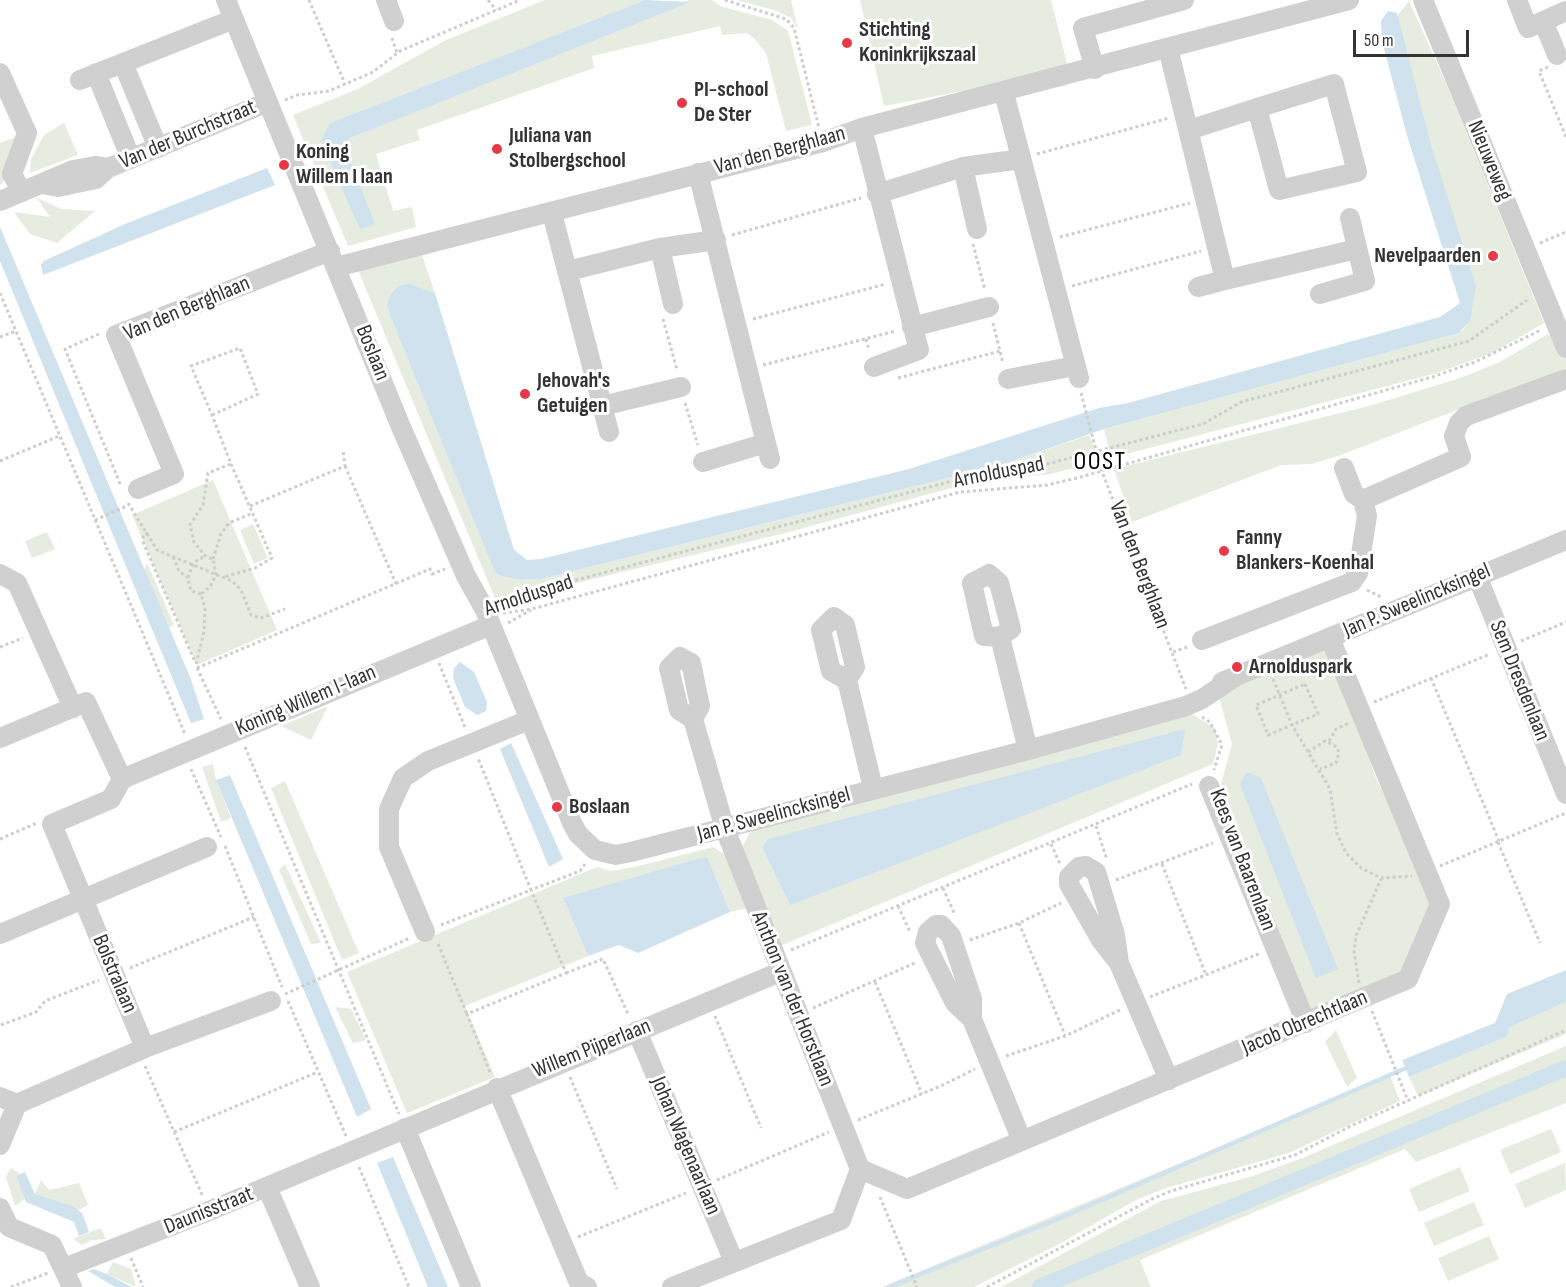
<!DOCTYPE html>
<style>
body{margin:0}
#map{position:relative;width:1566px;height:1287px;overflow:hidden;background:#fff;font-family:"Sofia Sans Condensed",sans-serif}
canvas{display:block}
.scale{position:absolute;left:1353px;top:30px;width:116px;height:27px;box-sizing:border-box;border:3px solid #333;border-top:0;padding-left:8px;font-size:18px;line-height:21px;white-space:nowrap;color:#333;-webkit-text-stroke:4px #fff;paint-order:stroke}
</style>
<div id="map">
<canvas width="1566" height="1287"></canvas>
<div class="scale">50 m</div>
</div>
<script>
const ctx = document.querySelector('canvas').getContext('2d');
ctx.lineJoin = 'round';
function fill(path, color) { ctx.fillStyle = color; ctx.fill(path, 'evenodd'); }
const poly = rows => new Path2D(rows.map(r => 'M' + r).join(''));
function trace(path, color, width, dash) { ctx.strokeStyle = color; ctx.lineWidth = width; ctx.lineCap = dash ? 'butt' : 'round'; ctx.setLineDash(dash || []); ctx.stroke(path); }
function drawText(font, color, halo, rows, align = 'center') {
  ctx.font = font + ' "Sofia Sans Condensed",sans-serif'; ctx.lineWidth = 6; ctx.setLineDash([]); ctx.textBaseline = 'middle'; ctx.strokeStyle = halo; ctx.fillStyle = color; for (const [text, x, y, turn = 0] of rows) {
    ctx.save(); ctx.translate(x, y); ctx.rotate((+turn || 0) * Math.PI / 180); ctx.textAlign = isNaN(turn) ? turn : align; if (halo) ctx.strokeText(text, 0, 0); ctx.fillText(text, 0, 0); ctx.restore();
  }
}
const green = poly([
 [545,0,645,0,330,123,374,223,345,147,350,138,689,0,712,0,720,6,772,20,788,31,812,125,786,131,766,53,754,38,747,33,722,35,720,26,592,56,594,68,417,130,420,140,376,154,393,211,412,207,416,227,348,246,293,115,358,89,446,40],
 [737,0,793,0,791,1,798,29,791,18,777,11],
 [860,0,1051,0,1069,71,884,106],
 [1409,1,1449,90,1544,323,1492,353,1437,373,1111,458,1104,429,1459,333,1465,328,1432,148,1397,16],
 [64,123,78,155,30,173,31,159,44,135],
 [16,137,6,179,0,185,0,143],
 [37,198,61,209,95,211,57,243,30,234,14,212,50,217],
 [421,252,435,293,409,283,398,286,391,294,391,318,495,571,501,576,520,580,541,579,1004,464,1089,435,1100,462,1050,474,974,482,781,534,564,586,495,598,358,270],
 [1548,334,1558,340,1566,358,1566,368,1338,456,1312,464,1281,465,1132,522,1114,469,1369,406,1463,377,1500,362],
 [213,480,277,630,197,665,132,515],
 [253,524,268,558,254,564,240,530],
 [47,532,55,549,32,558,25,541],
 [147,563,174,625,168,628,144,571],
 [1327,644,1376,778,1434,899,1403,970,1311,1011,1221,784,1232,744,1217,690],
 [328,706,311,740,281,726],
 [1188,712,1215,728,1218,744,1213,764,780,946,741,850,752,827],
 [768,839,790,905,762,847],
 [213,764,216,780,231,818,221,822,202,767],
 [285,781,359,953,342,960,271,788],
 [713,847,729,857,748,908,730,912,708,859,563,898,588,956,465,1006,495,1077,407,1113,347,972,597,867,611,871,635,867],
 [285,864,321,943,311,944,279,870],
 [1566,1002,1566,1034,1418,1096,1409,1077,1506,1037,1510,1027],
 [335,1007,351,1009,366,1040,353,1043],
 [1336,1030,1357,1078,1347,1087,1325,1042],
 [1566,1046,1566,1103,1416,1162,1405,1149,1140,1260,1151,1287,1001,1287,1161,1201,1253,1176,1305,1157],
 [1390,1076,1400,1101,1289,1153,1166,1188,1136,1200,1061,1243,974,1287,882,1287],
 [1551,1129,1561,1152,1510,1174,1500,1150],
 [1565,1163,1566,1190,1525,1208,1515,1184],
 [1460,1167,1470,1191,1419,1212,1409,1189],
 [11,1168,20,1174,16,1176,25,1199,15,1206,6,1177],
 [41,1180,49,1190,79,1183,88,1205,77,1211,71,1205,35,1194],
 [1474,1202,1484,1225,1434,1246,1424,1223],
 [101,1228,106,1239,92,1240,82,1245,73,1239],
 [1489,1236,1499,1259,1448,1281,1438,1258],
 [113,1262,131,1269,136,1287,107,1274]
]);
const water = poly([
 [645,0,690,2,350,138,345,147,375,224,360,229,321,141,330,123],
 [1388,11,1397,13,1432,148,1476,286,1470,320,1459,333,1104,429,1004,464,541,579,520,580,501,576,495,572,391,318,387,305,391,294,398,286,409,283,435,293,514,550,527,560,541,559,909,469,1099,408,1128,403,1440,317,1460,303,1408,139,1382,41,1381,21],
 [267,168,275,185,43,275,41,265,44,261,125,224],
 [0,227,190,677,204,719,191,723,103,511,0,261],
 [460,662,474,672,487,702,486,711,477,715,465,707,453,678,454,668],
 [1185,729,1181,755,790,905,762,847,768,839],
 [511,743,563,859,549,867,500,749],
 [1246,772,1261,778,1338,969,1316,978,1240,784],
 [230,775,371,1109,357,1117,216,780],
 [704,857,708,859,730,912,638,953,619,945,588,956,563,898],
 [1566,970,1566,1002,1510,1027,1506,1037,1409,1077,1402,1060,1495,1023,1507,994],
 [393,1157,448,1287,428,1287,377,1163],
 [25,1172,35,1194,71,1205,82,1213,89,1232,79,1236,74,1222,26,1202,16,1176],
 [94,1269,107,1274,132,1287,115,1287,88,1271]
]);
const stream = poly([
 [889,1287,1065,1216,1406,1068]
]);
const canal = poly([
 [1040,1287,1566,1068]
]);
const path = poly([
 [309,0,345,84],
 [488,0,496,10],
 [725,0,786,19,794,28,819,128],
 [392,38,397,53],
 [1548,67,1539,71,1566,137],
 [285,100,297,95,329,91,373,72,400,51,520,0],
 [1037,154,1169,118],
 [732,235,861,198],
 [1060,237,1190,203],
 [1540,243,1566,232],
 [973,244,985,290],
 [1072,286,1201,251],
 [0,293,185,734],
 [663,319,677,370],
 [753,319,886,284],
 [993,323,1003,363],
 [99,334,65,349,121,486],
 [0,337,16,331],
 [866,339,869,350],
 [763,365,896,331],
 [898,378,1000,351],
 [1081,393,1101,469,1186,689],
 [685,403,698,445],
 [212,415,258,394,240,348,191,366,212,415,231,464,272,558,255,568,224,577],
 [0,461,59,436],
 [345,466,396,584],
 [128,503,157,550,232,581,241,590,251,615,261,618,285,609],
 [250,506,345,466,343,450],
 [95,520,129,505],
 [148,533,143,535,143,542,195,662],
 [173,557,179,571,188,578],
 [213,559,221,534,229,523,253,513],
 [1367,590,1383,598],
 [201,594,191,591,188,578,192,566,198,559,206,557],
 [501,604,542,589,994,470,1047,464,1203,424,1241,402,1469,341,1527,300],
 [503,613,532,609,960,492,1047,485,1077,478,1432,377,1475,362,1541,330],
 [508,623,531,610],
 [1521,641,1566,622],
 [0,647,23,638],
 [1173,652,1187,647],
 [439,663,466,730],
 [196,664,204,632,205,609,201,594,210,587,216,575,213,559,206,557,194,542,190,525,203,505,208,473,231,464],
 [197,668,430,569,432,574,445,569],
 [197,668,221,719],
 [1431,678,1499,841],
 [1273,679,1292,725,1330,789,1337,834,1346,853,1361,868,1381,878,1412,876],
 [1305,684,1318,714,1268,735,1256,705,1305,684],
 [1374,702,1490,654],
 [1202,717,1210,722,1222,745,1214,770],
 [1329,741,1336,729,1349,723],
 [245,747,399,1114],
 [1308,752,1325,741,1337,747,1339,753,1336,763,1320,769],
 [191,769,221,837],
 [1096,826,1107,860],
 [0,839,37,823],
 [1498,842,1540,943],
 [1051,844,1060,864],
 [225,846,282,987],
 [1162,864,1206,975],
 [1440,866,1566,813],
 [1116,880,1213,843],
 [943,888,954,913],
 [898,906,910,932],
 [1019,923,1065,1035],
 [441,925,531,890,478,758],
 [970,940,1019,923,1061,903],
 [438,944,467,1014],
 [791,950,1192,784],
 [130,968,254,917],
 [566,973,603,959,629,1016],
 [875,982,922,1094],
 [1359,983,1354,951,1356,936,1381,879],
 [285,994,410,938],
 [1150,997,1261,953],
 [288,1001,346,1136],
 [813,1008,917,962],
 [1372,1011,1408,1101],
 [715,1016,761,1128],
 [1,1025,36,1012,45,1001,99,980],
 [1006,1056,1065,1036,1122,1009],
 [145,1066,203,1197],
 [490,1072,467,1014,566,973,531,890,580,871,585,864],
 [570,1077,617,1189],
 [858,1120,943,1085,975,1069],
 [174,1132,318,1072],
 [359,1167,409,1287],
 [717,1180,829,1132],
 [880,1197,917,1287],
 [578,1237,686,1193],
 [131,1258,143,1287],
 [11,1287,48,1273],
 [987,1287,1152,1199,1171,1191,1295,1155,1353,1125,1566,1030]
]);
const minor = poly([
 [226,0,401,427,466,576,485,610,572,823,578,834,595,850,616,855,631,852,1028,750,1186,706,1202,699,1235,677],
 [386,0,394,21],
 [1423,0,1566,348],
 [1517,0,1528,28,1566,11],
 [1543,21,1557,55],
 [1168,48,1225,280,1357,249],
 [123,63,158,148],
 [1095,69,1083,28,1184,0],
 [0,73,27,133,12,174,22,192],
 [96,73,131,159],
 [80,80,234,19],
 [1004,93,1079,378],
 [862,128,919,350,874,367],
 [1189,130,1257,108,1334,84,1357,172,1279,190,1257,108],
 [963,167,977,229],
 [698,173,770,459],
 [43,184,58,187,96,179,108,168,268,102],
 [877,194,963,167,1021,159],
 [0,201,73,170,95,166,108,168],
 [552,213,609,432],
 [660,248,673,304],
 [336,267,823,142,862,128,1349,0],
 [568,271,660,248,716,240],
 [1198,287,1225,280],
 [1320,294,1365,281,1350,218],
 [912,327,989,307],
 [1008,379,1075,366],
 [602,406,681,387],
 [703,462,766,443],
 [1344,468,1354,494,1363,500],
 [138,489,174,474,116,335,330,251],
 [0,574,17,583,73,708],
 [1477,576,1566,794],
 [1000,637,984,636,972,583,989,574,999,583,1011,629,1000,637,1028,750],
 [1202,640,1352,582,1358,573,1367,516,1363,500,1461,457,1454,436,1459,423,1466,416,1566,379],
 [847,680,831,671,821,630,834,617,845,625,855,667,847,680,873,788],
 [1222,682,1566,540],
 [693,719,679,710,669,668,680,657,691,663,700,706,693,719,725,829,860,1169],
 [0,738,86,702,122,779],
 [122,779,491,625],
 [122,779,111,799,52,824,145,1048],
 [1209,786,1306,1023],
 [425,932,389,847,389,809,403,778,428,761,529,720],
 [0,934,207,847],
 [1119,963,1115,935,1096,872,1086,866,1079,867,1069,877,1069,884,1101,940,1119,963,1169,1080],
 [972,1019,972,999,951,936,941,925,936,925,928,932,925,943,955,1003,972,1019,1022,1141],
 [637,1031,734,1262],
 [497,1088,579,1283,587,1287],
 [0,1097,17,1104,0,1145],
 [17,1104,145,1048,271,1001],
 [405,1128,471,1287],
 [860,1169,907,1189,1408,979,1440,904,1330,638],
 [267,1187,310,1287],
 [0,1208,9,1227,52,1245,72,1287],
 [64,1268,209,1211,780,972],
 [672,1287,841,1220,860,1169]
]);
const markers = [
 [847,43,6,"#e63946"],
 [682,103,6,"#e63946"],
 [497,149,6,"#e63946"],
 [284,165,6,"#e63946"],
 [1493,256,6,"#e63946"],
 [525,394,6,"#e63946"],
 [1224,551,6,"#e63946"],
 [1237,667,6,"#e63946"],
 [557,807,6,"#e63946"]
];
const poiNames = [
 ["Stichting",859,30],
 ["Koninkrijkszaal",859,55],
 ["PI-school",694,90],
 ["De Ster",694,115],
 ["Juliana van",509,136],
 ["Stolbergschool",509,161],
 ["Koning",296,152],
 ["Willem I laan",296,177],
 ["Nevelpaarden",1481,256,"right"],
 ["Jehovah's",537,381],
 ["Getuigen",537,406],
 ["Fanny",1236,538],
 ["Blankers-Koenhal",1236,563],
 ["Arnolduspark",1249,667],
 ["Boslaan",569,807]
];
const streetNames = [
 ["Van der Burchstraat",188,135,-23],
 ["Van den Berghlaan",780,151,-15],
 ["Nieuweweg",1489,161,68],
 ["Van den Berghlaan",187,309,-23],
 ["Boslaan",372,353,68],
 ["Arnolduspad",999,473,-11],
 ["Van den Berghlaan",1139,565,69],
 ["Arnolduspad",529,596,-18],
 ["Jan P. Sweelincksingel",1417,601,-23],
 ["Sem Dresdenlaan",1519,681,68],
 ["Koning Willem I-laan",306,701,-23],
 ["Jan P. Sweelincksingel",774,815,-15],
 ["Kees van Baarenlaan",1242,860,69],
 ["Bolstralaan",114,974,67],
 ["Anthon van der Horstlaan",792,999,68],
 ["Jacob Obrechtlaan",1305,1023,-23],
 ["Willem Pijperlaan",592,1049,-22],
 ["Johan Wagenaarlaan",685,1146,67],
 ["Daunisstraat",209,1211,-22]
];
const quarterNames = [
 ["OOST",1100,462]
];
fill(green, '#e6ecdf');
fill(water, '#cfe2ee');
trace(stream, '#cfe2ee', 4.5);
trace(canal, '#cfe2ee', 16);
trace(path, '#cdcdcd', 3, [3, 3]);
trace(minor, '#d0d0d0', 20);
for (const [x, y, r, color] of markers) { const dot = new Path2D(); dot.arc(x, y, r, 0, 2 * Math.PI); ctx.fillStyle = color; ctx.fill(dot); trace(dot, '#fff', 2); }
drawText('bold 22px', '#333', '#fff', poiNames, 'left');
drawText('22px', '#333', '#fff', streetNames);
ctx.letterSpacing = '1.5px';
drawText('26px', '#000', '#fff', quarterNames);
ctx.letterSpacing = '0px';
</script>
